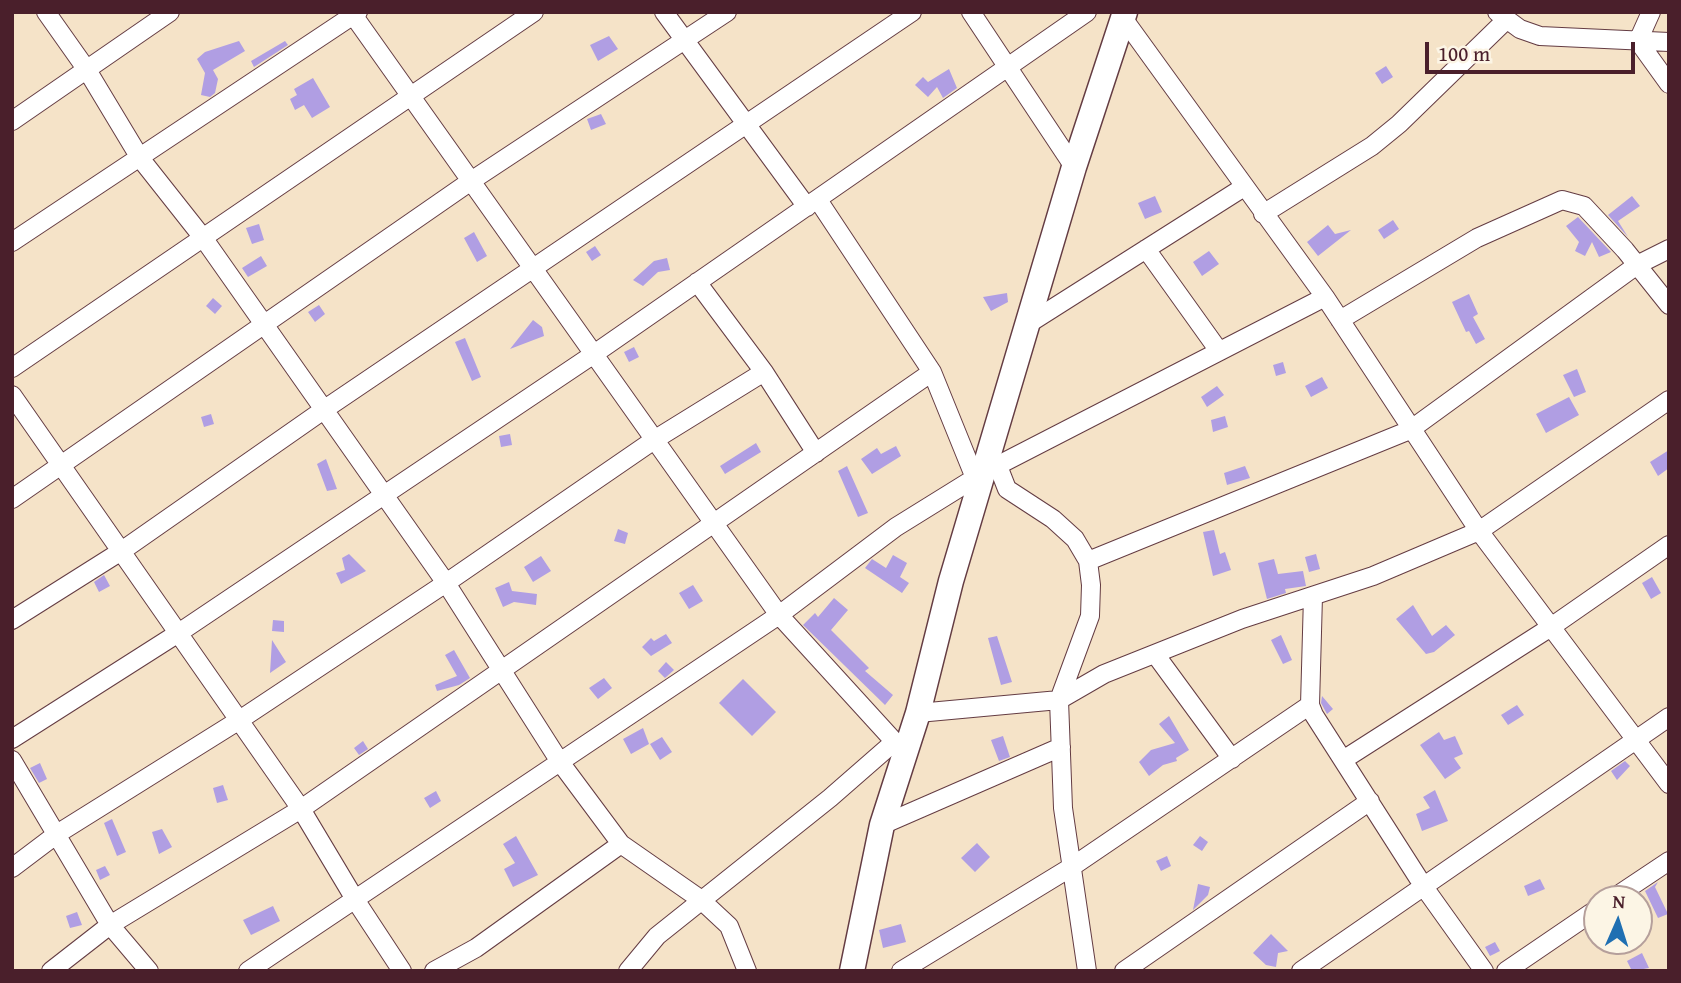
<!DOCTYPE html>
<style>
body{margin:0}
#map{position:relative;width:1681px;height:983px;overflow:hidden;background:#f5e3c8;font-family:"Gentium Book Plus",serif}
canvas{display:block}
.frame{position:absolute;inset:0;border:14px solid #4a1f2b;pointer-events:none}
.north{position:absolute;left:1583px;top:885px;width:70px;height:70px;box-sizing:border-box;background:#fcf5e5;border:2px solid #b59f9b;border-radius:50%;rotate:3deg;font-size:19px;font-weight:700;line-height:28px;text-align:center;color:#4a1f2b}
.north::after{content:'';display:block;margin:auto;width:24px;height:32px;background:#1f6fb2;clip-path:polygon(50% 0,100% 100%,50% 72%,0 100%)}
.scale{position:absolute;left:1425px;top:42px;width:210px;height:32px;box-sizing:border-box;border:4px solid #4a1f2b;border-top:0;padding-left:9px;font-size:21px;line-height:24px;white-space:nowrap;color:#4a1f2b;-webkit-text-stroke:5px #fcf5e5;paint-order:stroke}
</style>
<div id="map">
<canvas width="1681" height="983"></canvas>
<div class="frame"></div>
<div class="north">N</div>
<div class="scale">100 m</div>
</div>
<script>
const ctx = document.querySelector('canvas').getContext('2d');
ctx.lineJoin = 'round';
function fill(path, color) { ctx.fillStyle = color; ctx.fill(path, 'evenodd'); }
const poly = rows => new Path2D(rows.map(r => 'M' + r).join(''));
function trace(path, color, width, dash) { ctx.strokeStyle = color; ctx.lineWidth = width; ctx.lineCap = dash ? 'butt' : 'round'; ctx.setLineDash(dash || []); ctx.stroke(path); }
const building = poly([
 [609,36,618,49,598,61,590,45],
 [239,41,245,51,213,70,218,79,215,93,210,97,201,95,205,73,197,59,205,52],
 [285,41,288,45,254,67,251,61],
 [1386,66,1393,77,1382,84,1375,73],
 [949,69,957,88,943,98,937,87,928,97,915,85,923,77,928,82],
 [313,78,330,107,312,118,304,105,295,110,290,99,297,95,294,89],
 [601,114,606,124,591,130,587,119],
 [1155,196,1162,212,1145,219,1138,203],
 [1632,196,1640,206,1618,221,1628,237,1608,215],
 [1578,217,1611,252,1599,257,1592,242,1585,256,1575,251,1579,242,1566,226],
 [1393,220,1399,229,1384,239,1378,230],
 [259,224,264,240,252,244,246,228],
 [1328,225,1335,234,1351,230,1318,256,1307,242],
 [474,232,487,256,477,262,464,238],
 [595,246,601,255,592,261,586,252],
 [1209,251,1219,264,1202,276,1193,262],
 [261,256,267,266,248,277,242,268],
 [667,258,670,270,658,272,643,286,633,280,654,261],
 [1007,293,1008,302,991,311,983,297],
 [1469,294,1478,314,1473,317,1485,339,1476,344,1469,331,1466,332,1452,302],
 [213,298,222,306,215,314,206,306],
 [319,305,325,314,315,322,308,312],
 [533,320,542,327,544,336,510,349],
 [465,338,481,377,472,381,455,342],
 [634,347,639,357,629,362,624,352],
 [1283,362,1286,373,1276,376,1273,365],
 [1577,369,1586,392,1574,397,1563,375],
 [1322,377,1328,388,1311,397,1305,386],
 [1217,386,1224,395,1207,407,1201,397],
 [1569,397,1579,415,1546,433,1536,414],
 [211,414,214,424,204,427,201,417],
 [1225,416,1228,427,1213,432,1211,420],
 [510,434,512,445,501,447,499,436],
 [756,443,761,452,725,474,720,466],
 [896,446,901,456,872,474,861,459,877,448,881,454],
 [1669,450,1669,468,1658,476,1650,462],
 [326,459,337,489,327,491,317,464],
 [847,466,868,513,858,517,838,471],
 [1245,466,1250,478,1227,485,1224,473],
 [618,529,628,533,625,544,614,541],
 [1214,530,1220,554,1225,552,1231,570,1213,576,1203,532],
 [349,554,366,571,341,584,336,573,345,570,342,558],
 [1316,554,1320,569,1309,572,1305,557],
 [893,555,907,563,900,577,909,583,902,593,865,568,872,559,886,568],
 [541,556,551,571,533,582,524,567],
 [1274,559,1278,574,1303,571,1306,586,1285,589,1286,593,1267,599,1258,563],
 [104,575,110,586,99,592,94,582],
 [1652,577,1661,593,1651,599,1642,583],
 [509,582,512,591,537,594,536,605,514,602,503,607,495,588],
 [693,585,703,601,689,609,679,593],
 [834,598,848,610,831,630,869,668,865,671,893,695,885,705,803,625,815,613,818,617],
 [1413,605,1432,636,1446,625,1455,635,1434,652,1426,654,1396,619],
 [273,620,284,621,284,632,272,631],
 [666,634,672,643,651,656,642,647,651,638,654,641],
 [1281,635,1292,660,1283,664,1271,640],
 [997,636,1012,682,1001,685,988,638],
 [272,640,286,662,270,673],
 [454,650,470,678,459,685,437,691,435,685,457,676,445,655],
 [666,662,674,670,665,678,658,671],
 [604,678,612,688,598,699,589,688],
 [743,679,776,712,752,736,719,703],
 [1322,696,1333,709,1327,714,1321,703],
 [1517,705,1524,715,1508,725,1501,715],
 [1169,716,1189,750,1176,758,1177,761,1163,765,1149,776,1139,762,1151,750,1175,743,1159,724],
 [643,728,649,744,631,754,623,739],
 [1439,732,1444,740,1455,736,1463,754,1454,758,1461,768,1445,779,1420,745],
 [1003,736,1010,757,999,761,991,740],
 [662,737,672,752,660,760,650,744],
 [363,741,368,749,359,755,354,748],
 [1625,761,1630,766,1617,780,1611,771],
 [40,763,47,779,39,783,30,768],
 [223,785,228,800,217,803,213,788],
 [1435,790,1448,821,1422,831,1416,814,1430,808,1423,797],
 [436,791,441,801,430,808,424,798],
 [112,819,126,852,117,856,104,823],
 [162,829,172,847,159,854,152,832],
 [516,836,538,875,513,887,504,869,515,863,503,844],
 [1200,836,1208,842,1202,851,1193,845],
 [977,843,990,857,975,872,961,858],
 [1167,856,1171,866,1161,871,1156,861],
 [105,866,110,875,100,880,96,870],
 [1540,879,1545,889,1528,896,1524,886],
 [1658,882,1655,887,1668,914,1658,918,1645,891],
 [1198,884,1210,887,1208,895,1193,910],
 [273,906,280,921,251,935,243,920],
 [77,912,82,925,70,928,66,916],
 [901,924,906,942,883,948,879,930],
 [1271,934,1288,951,1278,953,1276,967,1266,965,1253,953],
 [1495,942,1500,951,1490,956,1485,947],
 [1642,953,1649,968,1632,971,1627,961]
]);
const street = poly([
 [46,12,87,70,140,158,204,239,446,583,560,762,621,844,700,899,729,926,747,971],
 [351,12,779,615,904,752],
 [664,12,807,207],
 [971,12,1074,167],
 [1497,12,1520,29,1540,36,1669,42],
 [1123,18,1325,297,1479,531,1669,784],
 [1638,41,1669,84],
 [1638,41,1651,12],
 [12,121,170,12],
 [818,200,932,372,975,478],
 [1263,214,1372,146,1399,124,1506,20],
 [12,242,358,12],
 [1146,249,1219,351],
 [697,282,764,372,816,453],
 [1340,320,1477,238,1562,200,1584,206,1625,250,1669,305],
 [1028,324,1244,187],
 [12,368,534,12],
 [12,395,301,809,356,901,402,971],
 [998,466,1007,489,1053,519,1075,539,1088,561,1091,585,1090,616,1059,700,1063,808,1087,971],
 [12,499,471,181,727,12],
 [1088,561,1410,430,1637,265,1669,249],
 [1313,596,1310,705,1314,715,1424,887,1484,971],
 [12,620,123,550,322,411,912,12],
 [1155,654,1232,759],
 [918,713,1059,700,1104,674,1242,619,1373,576,1479,531,1669,400],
 [12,739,180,632,594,354,1087,12],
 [12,760,110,925,149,971],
 [1343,760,1551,627,1669,545],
 [882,825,1061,747],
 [12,868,57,834,241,719,446,583,654,440,764,372],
 [1612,899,1669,861],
 [51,971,110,925,301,809,932,372],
 [248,971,779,615,896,527,983,473,1325,297],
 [434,971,476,948,621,844],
 [628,971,657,936,830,798,893,743],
 [901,971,1073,866,1310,705],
 [1124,971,1370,801],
 [1301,971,1669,717],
 [1506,971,1597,909]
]);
const secondary = poly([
 [852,971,882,825,918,713,951,581,1074,167,1125,12]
]);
fill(building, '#b09ee3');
trace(street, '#643c43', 20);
trace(secondary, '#643c43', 27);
trace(street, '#fff', 18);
trace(secondary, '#fff', 24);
</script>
